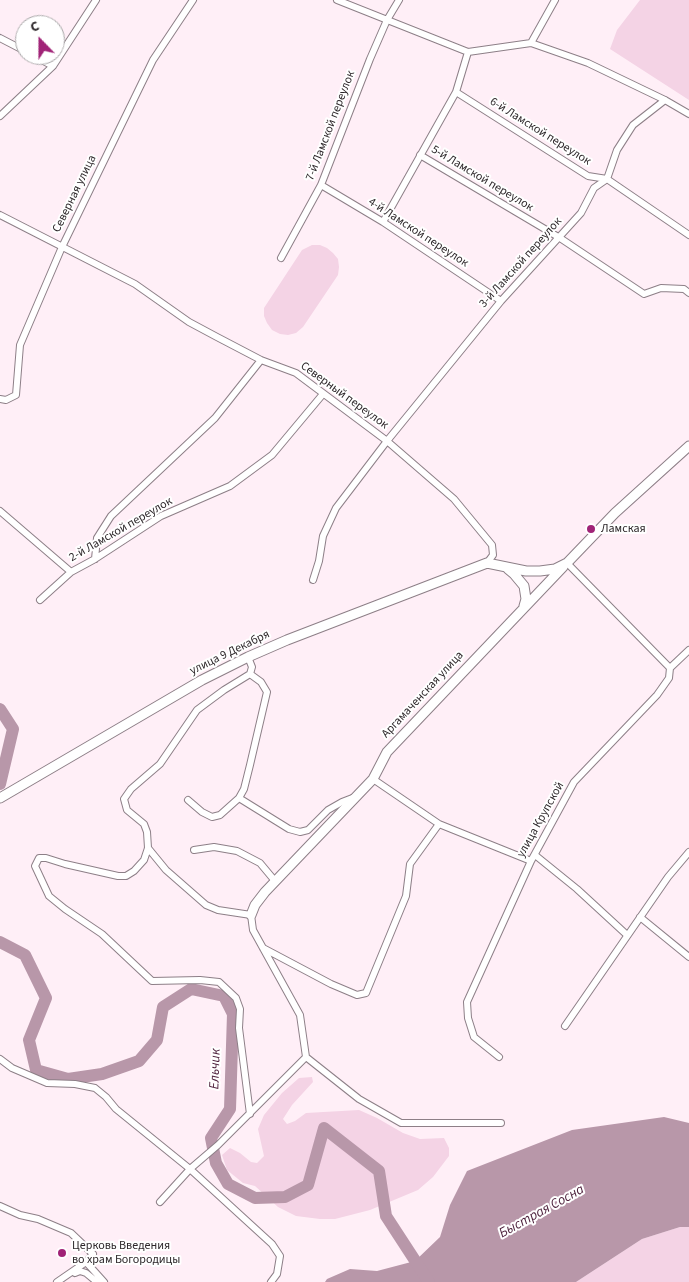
<!DOCTYPE html>
<meta charset="utf-8">
<style>
body{margin:0}
#map{position:relative;width:689px;height:1282px;overflow:hidden;background:#ffeff7;font-family:"Source Sans 3",sans-serif}
canvas{display:block}
.north{position:absolute;left:15px;top:15px;width:50px;height:50px;box-sizing:border-box;background:#fff;border:1px solid #aba9aa;border-radius:50%;rotate:338deg;font-size:14px;font-weight:700;line-height:20px;text-align:center;color:#2d272a}
.north::after{content:'';display:block;margin:auto;width:18px;height:22px;background:#a02377;clip-path:polygon(50% 0,100% 100%,50% 72%,0 100%)}
</style>
<div id="map">
<canvas width="689" height="1282"></canvas>
<div class="north">С</div>
</div>
<script>
const ctx = document.querySelector('canvas').getContext('2d');
ctx.lineJoin = 'round';
function fill(path, color) { ctx.fillStyle = color; ctx.fill(path, 'evenodd'); }
const poly = rows => new Path2D(rows.map(r => 'M' + r).join(''));
function trace(path, color, width, dash) { ctx.strokeStyle = color; ctx.lineWidth = width; ctx.lineCap = dash ? 'butt' : 'round'; ctx.setLineDash(dash || []); ctx.stroke(path); }
function drawText(font, color, halo, rows, align = 'center') {
  ctx.font = font + ' "Source Sans 3",sans-serif'; ctx.lineWidth = 4; ctx.setLineDash([]); ctx.textBaseline = 'middle'; ctx.strokeStyle = halo; ctx.fillStyle = color; for (const [text, x, y, turn = 0] of rows) {
    ctx.save(); ctx.translate(x, y); ctx.rotate((+turn || 0) * Math.PI / 180); ctx.textAlign = isNaN(turn) ? turn : align; if (halo) ctx.strokeText(text, 0, 0); ctx.fillText(text, 0, 0); ctx.restore();
  }
}
const green = poly([
 [640,0,689,0,689,100,610,49,617,30],
 [312,245,320,245,327,248,333,253,338,259,339,267,338,275,303,327,296,333,288,335,280,334,272,330,267,323,264,316,264,308,302,250],
 [312,1077,313,1082,292,1105,283,1119,287,1124,295,1121,306,1113,359,1110,377,1118,403,1133,420,1139,444,1138,449,1148,449,1156,433,1177,418,1190,370,1210,335,1219,320,1219,296,1216,278,1207,255,1186,243,1183,227,1170,222,1155,230,1148,240,1153,251,1162,257,1163,264,1156,258,1129,264,1115,282,1093,299,1078],
 [680,1227,689,1227,689,1282,576,1282,642,1239]
]);
const water = poly([
 [664,1117,689,1123,689,1227,680,1227,642,1239,576,1282,325,1282,327,1279,350,1269,377,1271,415,1261,440,1237,450,1205,467,1171,572,1130]
]);
const river = poly([
 [0,709,13,729,0,784],
 [0,942,25,955,46,998,29,1040,36,1070,68,1079,102,1074,139,1061,157,1040,163,1007,191,989,224,996,233,1014,230,1109,211,1138,216,1163,228,1184,255,1198,285,1197,308,1185,324,1128,379,1171,386,1216,429,1282]
]);
const street = poly([
 [337,0,468,52,531,43,588,63,665,100,689,114],
 [0,38,25,51],
 [531,43,555,0],
 [32,55,53,66],
 [456,92,588,176,607,179,689,235],
 [0,116,53,66,96,0],
 [420,155,560,238,644,294,661,288,684,289,689,293],
 [321,185,383,222,501,301],
 [0,215,135,284,189,322,217,337,261,360,296,373,387,441,454,499,492,545,493,555,487,563],
 [383,222,456,92,468,52],
 [281,258,321,185,370,59,387,20,399,0],
 [0,399,6,400,16,395,20,345,62,247,153,60,193,0],
 [0,511,71,572,95,559,161,516,230,486,272,455,323,394],
 [95,559,97,538,111,516,215,418,261,360],
 [567,563,670,668],
 [313,580,319,561,323,536,336,508,387,441,501,301,581,213,594,188,607,179,617,150,633,125,665,100],
 [40,600,71,572],
 [248,657,252,667,250,674,224,690,197,710,160,764,131,789,124,799,127,810,144,824,147,832,148,848,144,860,134,871,126,876,118,876,65,864,46,858,39,858,35,866,49,896,65,909,102,934,152,981,200,980,219,982,236,998,240,1009,239,1028,250,1114],
 [373,779,439,824,531,861],
 [239,798,289,829,300,832,308,830,328,810,342,802,355,797],
 [188,800,202,812,212,817,220,815,239,798,244,789,250,765,267,692,261,682,250,674],
 [148,848,166,870,206,905,218,910,251,915,253,930,300,1015,306,1057,218,1145,190,1169,160,1202],
 [194,850,214,847,237,851,260,863,275,881],
 [535,855,577,889,627,935],
 [640,917,689,957],
 [263,948,331,984,357,995,366,993,406,896,410,864,439,824],
 [565,1026,668,877,689,852],
 [306,1057,359,1099,401,1123,501,1123],
 [499,1057,474,1037,468,1018,467,1002,531,861,574,782,657,695,669,678,670,668,689,650],
 [0,1059,12,1068,47,1083,75,1084,95,1088,106,1097,116,1109,190,1169,272,1244,280,1256,277,1274,271,1282],
 [0,1206,20,1215,38,1219,71,1233,93,1254,86,1262,57,1282],
 [86,1262,104,1282],
 [75,1273,80,1271,86,1273,97,1282]
]);
const secondary = poly([
 [508,569,514,574,524,586,526,599,524,606],
 [0,798,202,680,248,657,287,640,487,563,526,571,540,571,555,569,567,563,615,513,689,446],
 [251,915,255,905,265,892,373,779,387,752,563,567]
]);
const markers = [
 [591,529,5,"#a02377"],
 [62,1253,5,"#a02377"]
];
const streetNames = [
 ["7-й Ламской переулок",331,126,-69],
 ["6-й Ламской переулок",540,132,32],
 ["5-й Ламской переулок",482,179,31],
 ["Северная улица",75,194,-64],
 ["4-й Ламской переулок",418,233,33],
 ["3-й Ламской переулок",521,263,-48],
 ["Северный переулок",344,396,36],
 ["2-й Ламской переулок",121,530,-30],
 ["улица 9 Декабря",230,653,-26],
 ["Аргамаченская улица",423,695,-47],
 ["улица Крупской",541,820,-61]
];
const poiNames = [
 ["Ламская",601,529],
 ["Церковь Введения",72,1246],
 ["во храм Богородицы",72,1260]
];
const waterNames = [
 ["Ельчик",216,1069,-88],
 ["Быстрая Сосна",542,1212,-29]
];
fill(green, '#f4d3e5');
fill(water, '#b897a9');
trace(river, '#b897a9', 12);
trace(street, '#8d7f87', 8);
trace(secondary, '#8d7f87', 11);
trace(street, '#fff', 6);
trace(secondary, '#fff', 9);
for (const [x, y, r, color] of markers) { const dot = new Path2D(); dot.arc(x, y, r, 0, 2 * Math.PI); ctx.fillStyle = color; ctx.fill(dot); trace(dot, '#fff', 2); }
drawText('12px', '#2d272a', '#fff', streetNames);
drawText('12px', '#2d272a', '#fff', poiNames, 'left');
drawText('italic 14px', '#4e223d', '#fff', waterNames);
</script>
